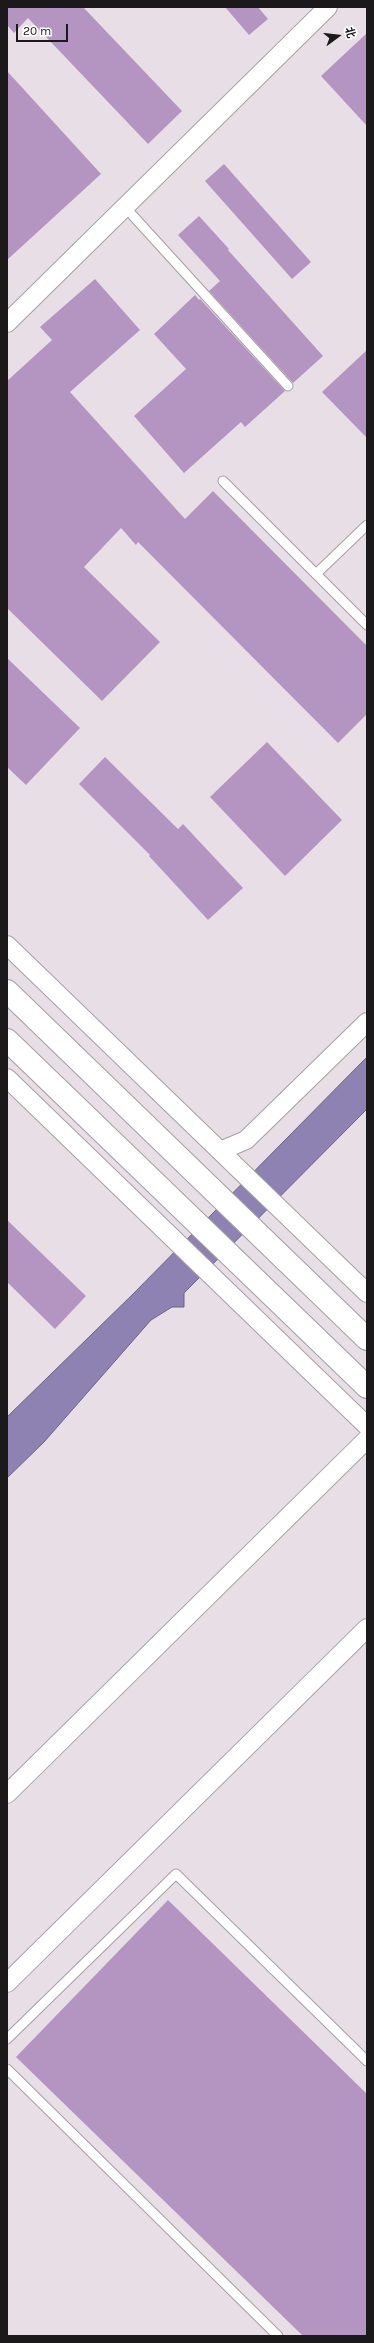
<!DOCTYPE html>
<meta charset="utf-8">
<style>
body{margin:0}
#map{position:relative;width:374px;height:2343px;overflow:hidden;background:#e8dfe6;font-family:Karla,"Noto Sans SC",sans-serif}
canvas{display:block}
.frame{position:absolute;inset:0;border:8px solid #1c191b;pointer-events:none}
.north{position:absolute;left:318px;top:16px;width:40px;height:40px;-webkit-text-stroke:3px #fff;paint-order:stroke;rotate:75deg;font-size:11px;font-weight:700;line-height:16px;text-align:center;color:#1c191b}
.north::after{content:'';display:block;margin:auto;width:14px;height:18px;background:#1c191b;clip-path:polygon(50% 0,100% 100%,50% 72%,0 100%)}
.scale{position:absolute;left:16px;top:24px;width:52px;height:18px;box-sizing:border-box;border:2px solid #1c191b;border-top:0;padding-left:5px;font-size:12px;line-height:14px;white-space:nowrap;color:#1c191b;-webkit-text-stroke:3px #fff;paint-order:stroke}
</style>
<div id="map">
<canvas width="374" height="2343"></canvas>
<div class="frame"></div>
<div class="north">北</div>
<div class="scale">20 m</div>
</div>
<script>
const ctx = document.querySelector('canvas').getContext('2d');
ctx.lineJoin = 'round';
function fill(path, color) { ctx.fillStyle = color; ctx.fill(path, 'evenodd'); }
const poly = rows => new Path2D(rows.map(r => 'M' + r).join(''));
function trace(path, color, width, dash) { ctx.strokeStyle = color; ctx.lineWidth = width; ctx.lineCap = dash ? 'butt' : 'round'; ctx.setLineDash(dash || []); ctx.stroke(path); }
const water = poly([
 [367,1057,367,1109,184,1293,184,1307,172,1307,151,1320,44,1442,7,1478,7,1417,133,1294,367,1057]
]);
const building = poly([
 [7,7,83,7,182,111,148,144,28,18,14,33,7,25],
 [225,7,258,7,268,19,249,35],
 [367,33,367,126,321,76],
 [7,71,101,174,7,260],
 [224,164,311,262,292,279,205,181],
 [199,216,229,249,228,250,323,356,293,383,209,291,220,281,178,235],
 [95,279,140,330,70,392,185,519,213,491,367,646,367,714,338,743,138,542,136,545,121,528,84,567,160,642,102,701,7,608,7,381,52,340,40,327],
 [195,295,199,300,200,299,285,391,245,427,241,422,184,473,134,416,186,369,154,334],
 [367,350,367,438,322,392],
 [7,658,80,728,26,785,7,767],
 [267,742,342,820,285,876,210,797],
 [105,757,178,829,183,824,243,888,208,920,149,856,150,855,79,784],
 [7,1220,86,1296,55,1329,7,1282],
 [168,1900,367,2094,367,2336,303,2336,16,2057]
]);
const lane = poly([
 [125,207,288,386],
 [223,481,367,625],
 [316,574,367,525],
 [7,2039,176,1874,367,2061],
 [7,2069,278,2336]
]);
const street = poly([
 [7,323,328,7],
 [7,945,367,1293],
 [7,1078,367,1426],
 [220,1151,246,1140,367,1022],
 [7,1794,367,1439],
 [7,1983,367,1628]
]);
const highway = poly([
 [7,991,367,1339],
 [7,1040,367,1387]
]);
fill(water, '#8e82b2');
trace(water, '#6c6285', 1);
fill(building, '#b495c2');
trace(lane, '#a79fa5', 11);
trace(street, '#a79fa5', 20);
trace(highway, '#a79fa5', 24);
trace(lane, '#fff', 9);
trace(street, '#fff', 18);
trace(highway, '#fff', 22);
</script>
